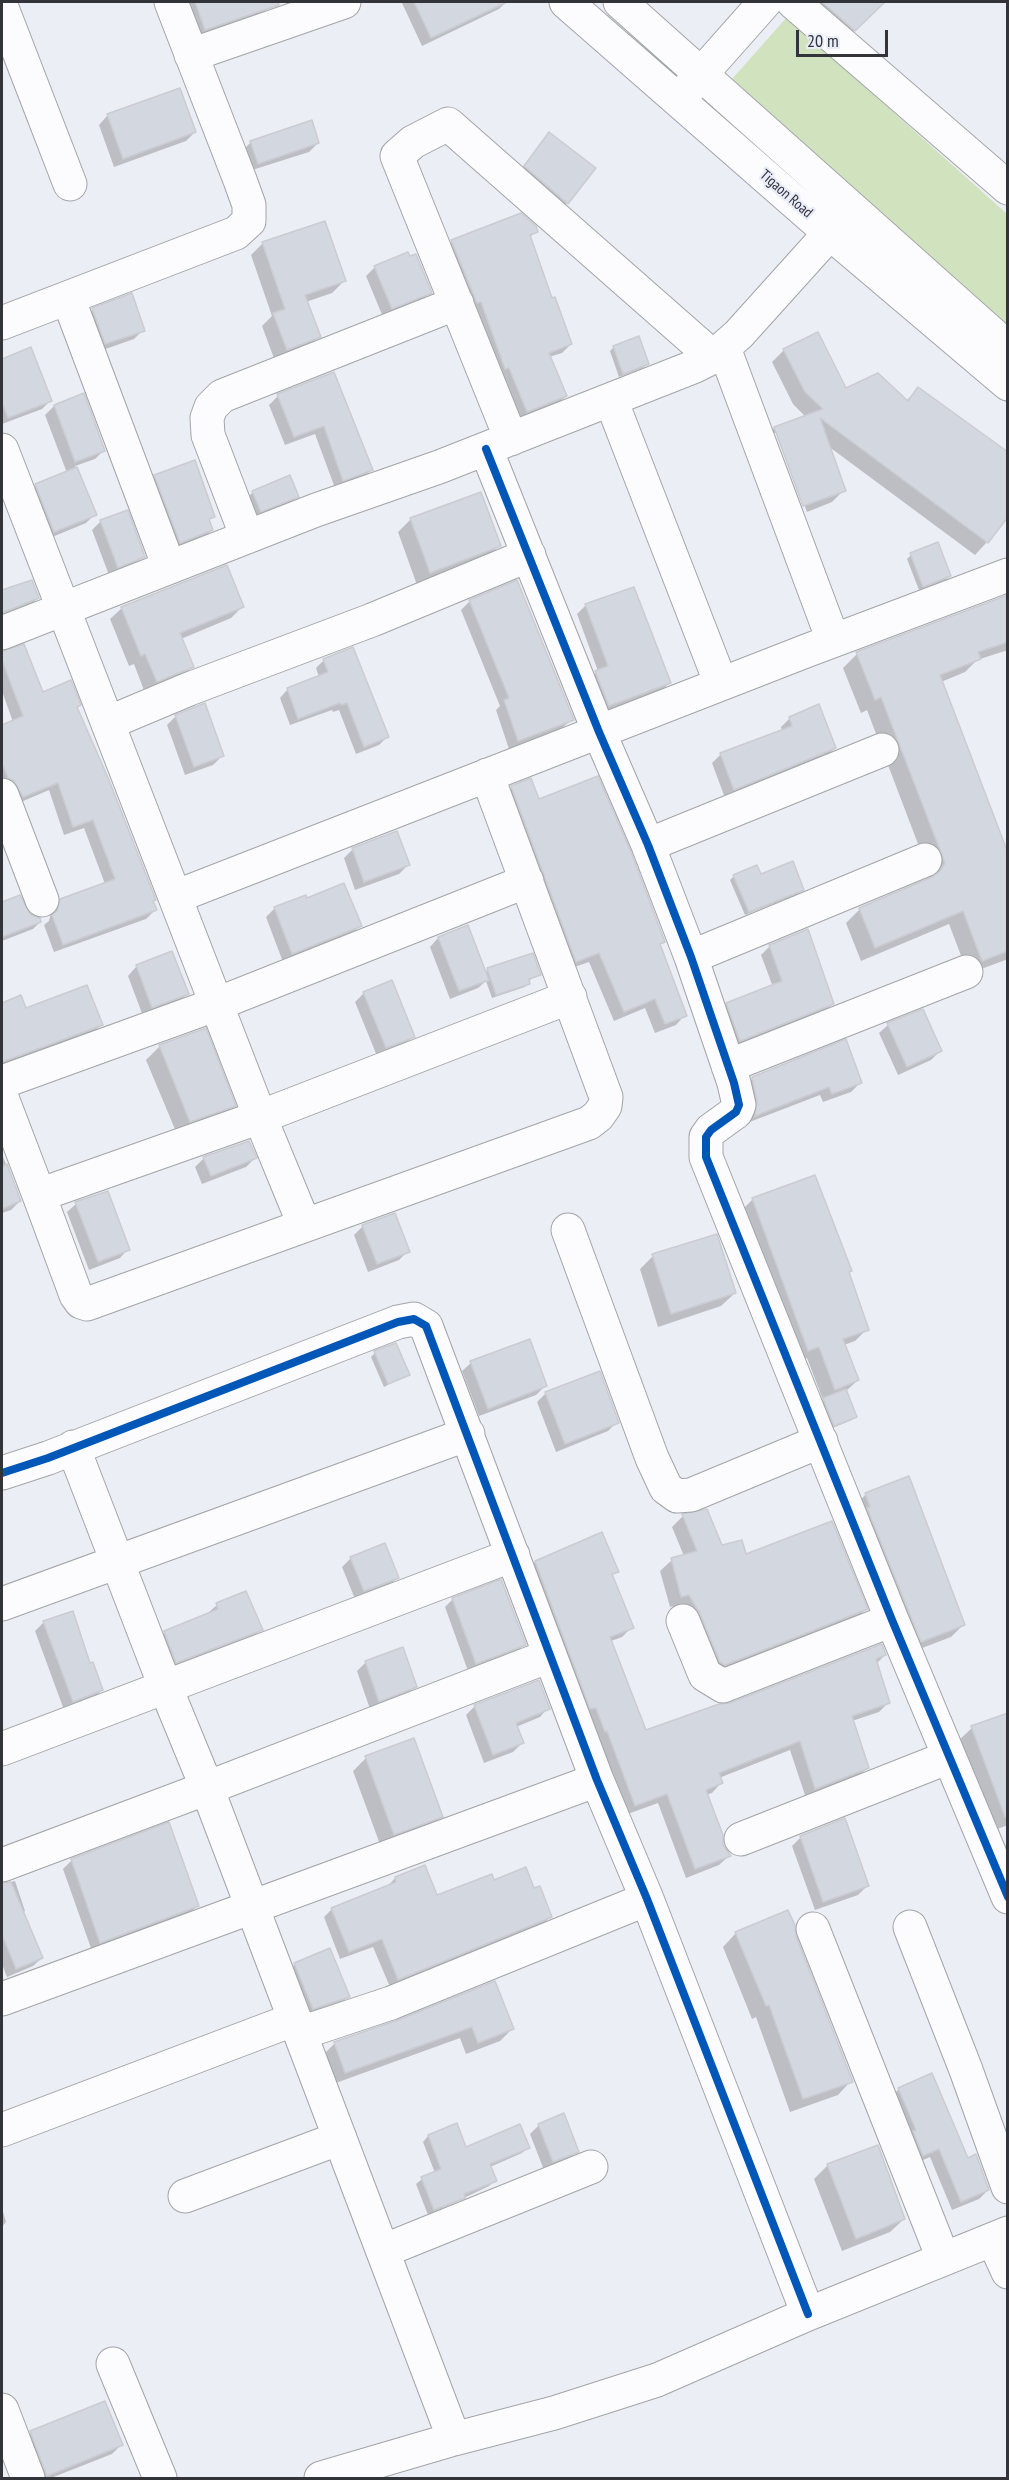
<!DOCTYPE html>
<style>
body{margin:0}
#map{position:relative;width:1009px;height:2480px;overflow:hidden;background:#eceef5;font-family:"PT Sans Narrow",sans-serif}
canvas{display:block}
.frame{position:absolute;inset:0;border:3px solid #323439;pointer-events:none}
.scale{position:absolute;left:796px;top:30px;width:92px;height:27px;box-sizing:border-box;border:3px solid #323439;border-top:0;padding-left:8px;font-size:18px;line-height:21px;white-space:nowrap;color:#323439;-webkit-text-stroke:4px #e8edf9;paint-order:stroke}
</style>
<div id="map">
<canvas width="1009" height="2480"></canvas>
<div class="frame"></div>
<div class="scale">20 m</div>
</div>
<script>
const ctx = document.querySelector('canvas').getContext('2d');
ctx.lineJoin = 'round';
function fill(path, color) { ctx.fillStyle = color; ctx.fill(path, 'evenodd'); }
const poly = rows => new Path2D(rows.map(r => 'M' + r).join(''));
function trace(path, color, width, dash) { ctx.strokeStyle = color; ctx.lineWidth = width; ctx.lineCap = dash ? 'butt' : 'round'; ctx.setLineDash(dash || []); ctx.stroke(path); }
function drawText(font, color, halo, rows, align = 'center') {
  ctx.font = font + ' "PT Sans Narrow",sans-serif'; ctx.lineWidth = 4.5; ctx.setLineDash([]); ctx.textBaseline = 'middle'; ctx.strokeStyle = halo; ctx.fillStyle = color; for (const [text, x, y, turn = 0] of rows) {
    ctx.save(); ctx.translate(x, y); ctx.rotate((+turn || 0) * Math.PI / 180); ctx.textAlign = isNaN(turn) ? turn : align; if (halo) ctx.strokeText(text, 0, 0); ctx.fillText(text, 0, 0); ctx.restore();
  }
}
const green = poly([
 [787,17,1007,214,1007,325,732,79]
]);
const shadow = poly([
 [180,2,266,2,268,7,257,19,194,41],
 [403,2,506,2,499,9,422,46,402,3],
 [806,2,883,2,842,42],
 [179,90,195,132,186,141,114,167,99,125,107,116],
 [549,134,567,203,558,211,516,175],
 [251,142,318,143,309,152,249,171,242,151],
 [536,231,529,238,551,300,571,344,562,353,549,357,566,396,557,405,518,420,443,250,452,242],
 [263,243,344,281,332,293,306,302,319,336,307,348,275,361,262,326,272,316,251,255],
 [375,267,430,292,421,301,383,317,366,276],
 [93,310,143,330,134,339,97,352,84,319],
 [614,347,647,364,643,368,619,377,610,351],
 [31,349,51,400,42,409,2,424,2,361],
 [784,350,846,390,906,401,919,388,987,542,975,555,828,446,844,490,832,502,807,512,777,433,774,433,804,513,791,517,762,441,774,428,806,417,793,404,772,362],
 [335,374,371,470,362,479,335,488,315,434,285,445,269,405,278,396],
 [83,395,104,450,95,459,75,466,95,514,86,523,45,540,27,494,36,485,67,473,45,415,54,406],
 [155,476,213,516,208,521,212,530,203,539,171,551,146,485],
 [253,492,297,496,288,505,252,519,244,501],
 [411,519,499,546,486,559,417,585,398,532],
 [101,521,143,556,134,565,109,575,92,530],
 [911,555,950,576,946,580,919,590,907,559],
 [31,582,38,598,29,607,2,617,2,594],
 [1008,597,1008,650,977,660,965,672,941,682,1008,858,1008,959,968,974,949,924,861,961,846,923,860,909,931,878,867,710,861,713,843,668,857,654],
 [470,601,571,720,562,728,509,749,496,710,500,706,461,610],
 [586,605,669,683,661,692,600,714,587,681,598,671,577,614],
 [243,606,231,618,181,639,192,667,180,678,145,693,134,664,129,666,110,619,122,608],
 [24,646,42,694,76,708,154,900,152,902,155,910,146,919,54,952,44,925,49,921,52,910,61,900,105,884,84,828,64,835,49,790,14,805,2,788,2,727,13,722,2,691,2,655],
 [324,660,387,737,379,745,356,754,339,710,333,712,332,710,290,725,280,698,287,690,319,677,316,668],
 [176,716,222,756,213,765,185,775,167,725],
 [790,718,835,748,826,757,725,798,712,763,721,754,782,731,781,727],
 [512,787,538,801,663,942,659,946,685,1015,676,1025,655,1033,645,1008,614,1021,589,962,566,970,502,797],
 [353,849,408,865,399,874,355,890,344,858],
 [760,875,802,890,798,894,745,915,730,880,734,876],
 [19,897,29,915,40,922,33,929,2,941,2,904],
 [306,900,360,926,351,935,283,962,266,917,275,908],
 [438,938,485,972,488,969,539,975,528,981,525,987,492,998,486,981,478,988,450,999,430,947],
 [770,946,832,1004,823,1013,731,1049,718,1013,727,1004,773,987,761,955],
 [171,953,187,994,178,1003,143,1016,128,976,136,967],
 [364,993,413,1037,404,1045,377,1056,355,1002],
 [20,997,25,1010,101,1025,92,1034,2,1067,2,1004],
 [888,1025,940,1051,931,1060,898,1075,879,1033],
 [160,1046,234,1105,220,1119,177,1134,146,1060],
 [753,1078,860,1083,851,1092,823,1102,820,1095,747,1123,744,1087],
 [2,1154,20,1201,11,1210,2,1213],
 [204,1158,255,1158,246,1167,202,1184,195,1167],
 [753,1199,847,1273,867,1329,855,1341,844,1345,858,1380,845,1392,856,1416,852,1420,830,1429,820,1404,823,1400,807,1358,797,1362,741,1211],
 [76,1204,128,1249,120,1258,89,1270,67,1212],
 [363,1226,408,1251,399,1260,368,1272,354,1235],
 [653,1256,735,1293,721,1306,658,1327,640,1269],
 [375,1353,408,1374,384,1387,371,1357],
 [471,1363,545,1386,536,1395,479,1416,462,1371],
 [546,1393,617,1422,608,1431,556,1452,537,1402],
 [866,1494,963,1625,951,1637,909,1653,854,1507],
 [706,1510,721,1547,866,1609,855,1620,713,1676,678,1605,670,1607,660,1571,672,1560,684,1556,672,1527,683,1516],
 [601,1534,617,1571,611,1577,632,1627,622,1637,611,1641,645,1732,885,1655,876,1664,889,1702,879,1712,852,1721,867,1768,857,1778,806,1798,790,1750,719,1778,721,1783,712,1793,706,1795,722,1846,729,1856,719,1865,686,1878,658,1803,625,1815,526,1572,535,1562],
 [351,1558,397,1578,388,1587,355,1599,342,1567],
 [501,1581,524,1644,517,1652,468,1671,445,1607,452,1600],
 [217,1605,261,1630,252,1638,167,1671,156,1641,165,1632,208,1613],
 [44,1622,89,1665,102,1690,93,1699,64,1710,35,1631],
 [366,1662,415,1687,406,1695,370,1709,357,1671],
 [475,1706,548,1708,540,1717,516,1727,522,1743,513,1752,484,1763,466,1715],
 [1008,1714,1008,1825,992,1831,958,1741,972,1728],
 [366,1758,442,1816,428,1830,381,1847,353,1771],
 [801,1837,867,1886,858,1895,815,1910,792,1846],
 [72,1860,197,1906,188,1915,92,1951,63,1869],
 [395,1878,436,1897,493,1882,534,1890,551,1917,542,1925,390,1987,373,1947,340,1959,324,1917,332,1909,387,1887],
 [15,1881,25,1911,23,1913,42,1958,33,1966,7,1977,2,1964,2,1884],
 [736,1933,851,2081,838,2095,790,2112,756,2017,752,2019,723,1947],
 [295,1964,348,1997,339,2005,304,2017,286,1973],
 [399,2022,512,2029,500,2041,466,2054,460,2038,333,2084,323,2055,335,2043],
 [899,2089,967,2160,988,2190,979,2199,952,2210,930,2157,914,2164,890,2098],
 [456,2125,466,2149,528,2148,522,2153,490,2167,495,2180,489,2186,428,2215,416,2184,422,2179,435,2173,423,2142,428,2136],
 [539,2125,577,2151,568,2160,544,2170,530,2134],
 [828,2165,904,2219,890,2232,842,2251,814,2179],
 [2,2208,6,2222,2,2227],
 [31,2433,121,2445,112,2454,51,2478,36,2478,22,2442]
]);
const building = poly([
 [195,2,278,2,279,5,205,30,195,2],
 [414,2,507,2,431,38,414,2],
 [822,2,885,2,855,31,822,2],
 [180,88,196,132,123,159,107,114,180,88],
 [312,120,319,143,258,164,250,141,312,120],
 [549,132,596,168,568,204,524,166,549,132],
 [521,213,536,226,538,232,530,235,552,298,555,297,572,344,549,353,567,396,527,412,509,368,505,369,481,302,477,303,451,240,521,213],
 [325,221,346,281,305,295,321,337,287,350,273,313,285,309,262,242,325,221],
 [408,252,410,256,416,254,432,293,392,309,374,266,408,252],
 [132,293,145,331,105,344,92,308,132,293],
 [818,332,846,388,878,373,908,401,918,387,1008,452,1008,517,988,543,820,418,846,491,803,506,774,427,823,409,805,392,783,349,818,332],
 [639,336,649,364,623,374,613,346,639,336],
 [31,347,52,401,8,418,2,402,2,359,31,347],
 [334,372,373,470,343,481,324,426,294,437,277,394,334,372],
 [84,393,105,451,75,462,54,405,84,393],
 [195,460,215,517,209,519,213,530,180,543,154,475,195,460],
 [77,467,97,515,54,532,35,484,77,467],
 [290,475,299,497,261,512,252,491,290,475],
 [481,492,501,546,430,573,410,518,481,492],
 [128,510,145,557,118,568,100,520,128,510],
 [938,542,951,576,923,587,910,553,938,542],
 [227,565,244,607,180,633,194,667,157,682,145,654,141,656,121,607,227,565],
 [32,580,39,598,2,613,2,590,32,580],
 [517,580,574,720,518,741,504,700,509,698,469,600,517,580],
 [634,587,671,683,609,706,595,671,608,666,585,604,634,587],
 [1008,595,1008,642,978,652,981,659,940,675,1008,853,1008,951,982,961,963,911,875,948,859,908,932,877,939,872,945,863,881,697,875,700,856,652,1008,595],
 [24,644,43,692,71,680,81,705,77,707,109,780,156,900,153,901,157,910,63,945,52,915,57,911,60,899,115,879,93,820,73,827,58,783,23,797,14,781,8,778,2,763,2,725,23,716,2,660,2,651,24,644],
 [353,647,389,737,364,747,347,703,341,705,340,703,298,719,287,688,328,672,323,659,353,647],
 [205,703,224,756,194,767,175,715,205,703],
 [819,704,836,748,734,790,720,753,792,726,789,717,819,704],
 [598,776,631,852,665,942,660,944,687,1016,665,1024,655,999,624,1012,599,953,576,962,511,786,531,778,539,799,598,776],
 [397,831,410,865,364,882,352,848,397,831],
 [793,861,804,890,749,912,733,875,757,865,761,874,793,861],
 [344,883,362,926,292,954,274,907,306,895,307,898,344,883],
 [20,895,30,914,40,918,41,922,2,937,2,902,20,895],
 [468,925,489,980,459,991,438,937,468,925],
 [808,929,834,1004,740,1041,726,1003,782,981,769,945,808,929],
 [172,951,189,994,152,1008,136,965,172,951],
 [533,953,541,975,529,979,530,984,496,995,487,968,533,953],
 [392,980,415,1037,386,1048,363,992,392,980],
 [87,985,103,1025,2,1062,2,1003,21,995,26,1008,87,985],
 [923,1009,942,1051,907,1067,887,1023,923,1009],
 [206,1028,236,1106,190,1122,159,1045,206,1028],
 [846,1039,862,1083,832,1094,829,1087,755,1116,757,1101,752,1077,846,1039],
 [249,1141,257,1158,211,1176,203,1157,249,1141],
 [7,1164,21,1201,2,1209,2,1167,7,1164],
 [815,1175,852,1271,849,1272,869,1330,843,1339,859,1380,835,1390,819,1347,808,1351,752,1198,815,1175],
 [108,1191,130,1250,98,1262,75,1202,108,1191],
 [395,1213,410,1252,377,1264,362,1225,395,1213],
 [717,1234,736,1293,671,1314,652,1254,717,1234],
 [530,1339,547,1386,488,1409,470,1361,530,1339],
 [396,1343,410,1375,388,1384,374,1351,396,1343],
 [600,1371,619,1423,565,1444,545,1392,600,1371],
 [846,1389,857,1417,834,1426,823,1398,846,1389],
 [909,1476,965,1625,921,1642,867,1508,870,1507,865,1493,909,1476],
 [707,1509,722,1545,742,1540,746,1554,832,1521,868,1609,725,1665,720,1662,700,1614,689,1595,681,1597,671,1558,697,1551,682,1514,707,1509],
 [602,1532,619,1572,612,1574,634,1628,610,1637,646,1730,719,1704,730,1703,882,1644,886,1655,876,1659,890,1703,852,1716,869,1768,815,1789,800,1741,719,1773,723,1783,706,1790,723,1835,723,1845,731,1856,695,1869,667,1794,635,1806,607,1731,605,1732,596,1708,590,1709,535,1561,602,1532],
 [385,1543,399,1578,364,1591,350,1557,385,1543],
 [501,1579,526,1645,476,1664,452,1598,501,1579],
 [246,1591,263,1630,176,1663,164,1631,218,1609,216,1603,246,1591],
 [73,1611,90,1663,93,1662,103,1690,73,1702,43,1621,73,1611],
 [403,1647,417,1687,379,1702,365,1661,403,1647],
 [539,1680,550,1709,516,1723,524,1743,493,1755,474,1705,539,1680],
 [1008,1713,1008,1817,1005,1817,971,1726,1008,1713],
 [414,1738,443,1817,394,1835,365,1756,414,1738],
 [845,1818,869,1886,823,1902,800,1836,845,1818],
 [169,1822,199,1906,100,1943,71,1859,169,1822],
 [425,1865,437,1895,492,1874,494,1880,526,1867,534,1888,540,1886,552,1917,398,1980,382,1939,349,1952,331,1908,396,1882,395,1877,425,1865],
 [11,1882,43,1958,16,1969,2,1935,2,1883,11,1882],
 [788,1910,795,1925,796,1936,853,2082,803,2099,769,2005,766,2006,735,1932,788,1910],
 [330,1948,350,1997,313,2009,294,1963,330,1948],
 [495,1981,514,2029,478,2043,472,2027,345,2073,334,2042,398,2020,495,1981],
 [932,2073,968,2158,976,2154,989,2190,961,2202,939,2149,923,2156,913,2131,916,2130,898,2088,932,2073],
 [564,2113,579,2152,553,2162,538,2124,564,2113],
 [457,2123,466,2147,520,2124,530,2148,490,2164,497,2181,464,2194,465,2198,434,2210,421,2177,441,2169,428,2135,457,2123],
 [878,2145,905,2219,856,2239,827,2164,878,2145],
 [105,2401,123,2445,47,2476,30,2431,105,2401]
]);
const minor = poly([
 [566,2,830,233,1008,384],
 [620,2,1008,348],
 [793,2,1008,188],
 [2,8,70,184],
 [191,55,344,2],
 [687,90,765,2],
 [68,298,169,567],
 [2,323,236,233,249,221,249,205,240,180,171,2],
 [724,348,833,640],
 [611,400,721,684],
 [511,439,397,156,413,142,448,124,713,357],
 [486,449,599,732,648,845,691,957,734,1083,739,1105,736,1112,711,1130,706,1137,706,1157,892,1620,1008,1897],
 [2,450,260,1117,304,1224],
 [247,537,208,435,207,418,211,407,222,396,457,303],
 [2,633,316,510,439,467,693,367,713,357,739,334,830,233],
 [108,723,189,689,372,620,529,555],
 [2,795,42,900],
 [648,845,882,750],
 [175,897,806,651,1008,575],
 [691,957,925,860],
 [728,1066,966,972],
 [2,1082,217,1004,527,881],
 [2,1098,39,1195,260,1117,570,997],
 [39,1195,76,1295,81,1302,87,1304,589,1123,598,1116,605,1106,606,1097,487,775],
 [568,1230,652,1458,666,1488,677,1496,691,1495,821,1441],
 [73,1447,165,1686,207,1788,454,2439],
 [2,1473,48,1458,398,1322,414,1319,426,1326,597,1780,647,1899,808,2314],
 [2,1604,468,1434],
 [683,1621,705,1675,723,1686,892,1620],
 [2,1749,513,1555],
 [741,1839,949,1757],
 [2,1865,207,1788,549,1656],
 [910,1927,966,2070,1008,2187],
 [813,1929,943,2258],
 [2,1999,597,1780],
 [301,2033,391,2003,647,1899],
 [2,2130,295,2019],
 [185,2196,340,2138],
 [993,2239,1008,2272],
 [383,2251,591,2167],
 [113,2364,160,2478],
 [2,2410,28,2478],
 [321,2478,454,2439,554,2413,657,2380,808,2314,1008,2233]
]);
const cycleway = poly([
 [486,449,599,732,648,845,691,957,734,1083,739,1105,736,1112,711,1130,706,1137,706,1157,892,1620,1008,1897],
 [2,1473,48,1458,398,1322,414,1319,426,1326,597,1780,647,1899,808,2314]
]);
const streetNames = [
 ["Tigaon Road",786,194,41]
];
fill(green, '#d1e2bf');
fill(shadow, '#0003');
fill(building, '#d3d7e0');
trace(building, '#caccd1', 1.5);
trace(minor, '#a2a4a9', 35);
trace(minor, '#fcfcfe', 33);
trace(cycleway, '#0057b8', 8);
drawText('15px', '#323439', '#e8edf9', streetNames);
</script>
